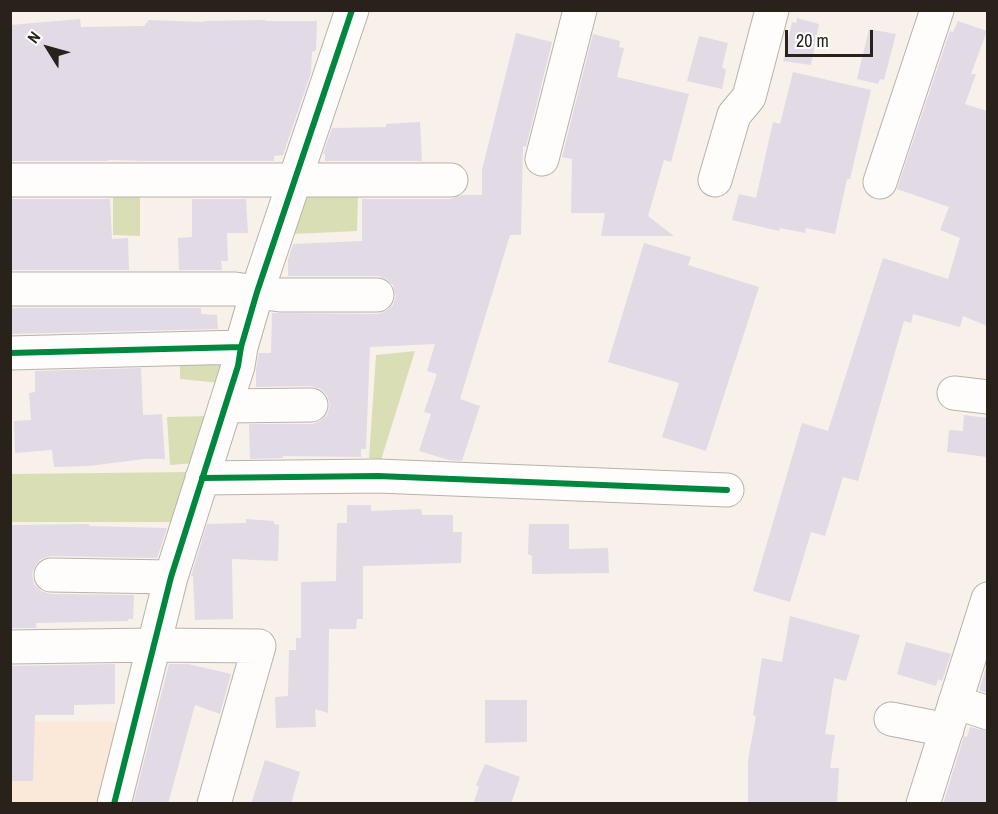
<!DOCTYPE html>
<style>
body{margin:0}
#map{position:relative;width:998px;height:814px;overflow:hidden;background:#f7f1ea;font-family:"Archivo Narrow",sans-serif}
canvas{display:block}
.frame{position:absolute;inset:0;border:12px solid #29221a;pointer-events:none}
.north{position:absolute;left:18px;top:18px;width:60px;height:60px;-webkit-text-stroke:4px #fff;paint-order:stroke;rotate:307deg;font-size:16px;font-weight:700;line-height:24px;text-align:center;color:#29221a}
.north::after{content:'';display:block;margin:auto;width:21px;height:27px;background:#29221a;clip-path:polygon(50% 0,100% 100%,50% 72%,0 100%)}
.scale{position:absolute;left:785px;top:30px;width:88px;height:27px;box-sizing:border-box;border:3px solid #29221a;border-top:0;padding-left:8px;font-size:18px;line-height:21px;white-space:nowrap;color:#29221a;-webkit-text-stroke:4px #fff;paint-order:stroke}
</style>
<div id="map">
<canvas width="998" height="814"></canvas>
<div class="frame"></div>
<div class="north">N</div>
<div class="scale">20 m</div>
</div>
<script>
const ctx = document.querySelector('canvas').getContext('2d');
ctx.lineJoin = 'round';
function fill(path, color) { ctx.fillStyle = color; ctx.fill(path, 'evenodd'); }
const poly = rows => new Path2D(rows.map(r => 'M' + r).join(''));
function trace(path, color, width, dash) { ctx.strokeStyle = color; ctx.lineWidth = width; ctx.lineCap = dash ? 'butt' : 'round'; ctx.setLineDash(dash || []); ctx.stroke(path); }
const built = poly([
 [11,721,125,722,104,803,11,804]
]);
const green = poly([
 [113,194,140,194,140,236,113,235],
 [308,194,358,194,357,231,293,234],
 [415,351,381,460,369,458,376,355],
 [221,360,225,370,221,383,180,379,180,361],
 [210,416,196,463,170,465,167,417],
 [192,472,175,522,11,522,10,474]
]);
const building = poly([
 [797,18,819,24,811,65,783,61,792,22,796,23],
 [80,19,81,27,144,26,149,20,204,22,204,21,265,20,265,21,317,21,316,50,312,52,311,73,283,155,274,156,274,161,147,161,108,160,108,161,10,161,10,25],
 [958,21,987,31,971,74,976,74,965,104,987,111,987,326,963,316,960,327,913,314,911,323,904,321,858,481,843,477,825,536,811,532,790,602,753,591,802,423,828,431,883,258,948,279,960,238,940,230,949,207,897,189,950,31,953,32],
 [869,29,896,34,884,80,880,79,878,84,857,79],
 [516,33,552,42,526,147,523,146,521,235,510,235,460,399,480,406,462,461,449,460,419,451,431,414,424,412,437,374,427,371,435,344,370,347,366,449,361,449,361,457,283,456,283,458,250,459,249,424,312,424,320,421,327,415,330,405,327,395,321,389,311,386,256,387,256,369,259,353,271,353,272,313,378,314,386,311,393,305,396,296,393,285,386,279,378,276,288,276,288,260,293,244,362,241,362,199,451,199,462,195,482,195,482,170],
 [593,34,620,41,619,47,624,48,617,77,689,94,671,162,664,160,648,216,674,236,601,236,605,213,571,213,572,159,562,157],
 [699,36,728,43,722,67,726,70,722,89,687,81],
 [793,72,871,90,850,179,847,179,835,234,806,228,805,233,780,228,779,231,732,220,739,194,756,198,773,122,780,124],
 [420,122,422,161,325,161,325,154,323,154,332,128,386,127,386,124],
 [10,199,110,199,112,239,128,238,129,270,10,270],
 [192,199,246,199,248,233,227,233,228,261,221,261,222,270,179,270,178,238,192,237],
 [644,243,691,257,688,265,759,287,706,451,662,437,679,383,608,362],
 [10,308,201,308,201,314,217,315,218,329,10,334],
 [141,368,143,415,162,414,165,459,144,459,89,466,54,467,52,450,15,453,14,421,31,420,29,393,35,392,35,371],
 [964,415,987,418,987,457,947,452,949,430,963,431],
 [347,505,371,505,371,511,421,509,422,515,453,515,453,532,462,532,461,563,363,566,363,619,357,619,356,629,329,629,328,713,315,709,316,727,276,728,275,697,288,696,289,650,296,650,296,638,301,638,301,582,336,581,337,523,347,523],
 [246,519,274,521,274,524,279,525,278,561,232,559,233,619,195,620,193,576,191,576,207,524,246,523],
 [89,524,89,526,167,528,157,558,51,556,41,559,35,566,32,574,34,584,41,591,51,594,134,595,133,619,128,619,128,621,36,623,36,627,38,628,10,628,10,525],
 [529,524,569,524,569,549,608,548,609,573,532,574,532,556,528,554],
 [790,616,860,635,846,681,834,678,825,734,835,735,830,768,839,768,837,804,748,804,748,760,756,716,753,715,762,658,782,662],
 [906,642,951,654,942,681,938,679,936,686,897,674],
 [115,664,115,704,74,705,74,715,35,715,33,781,10,781,10,666],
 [169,664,188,664,231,674,220,714,195,705,168,804,133,804],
 [987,665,987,693,979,690],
 [485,700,527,700,527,742,485,743],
 [970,727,987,731,987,804,943,804,964,736,967,737],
 [265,760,300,772,291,804,251,804],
 [485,764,520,777,511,804,473,804,479,787,476,785]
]);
const minor = poly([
 [542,159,580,10],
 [10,180,451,180],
 [715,180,734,115,749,97,772,10],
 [880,182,937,10],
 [10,289,235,289,280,295,377,295],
 [10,353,241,347],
 [954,393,988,397],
 [225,406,311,405],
 [202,478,378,476,727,490],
 [51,575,171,577],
 [10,647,154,645,259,646,214,804],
 [955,702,988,713],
 [891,719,947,730],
 [114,804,171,577,238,366,241,347,257,292,352,10],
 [923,804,988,599]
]);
const cycleway = poly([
 [10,353,241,347],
 [202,478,378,476,727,490],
 [114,804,171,577,238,366,241,347,257,292,352,10]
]);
fill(built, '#fae9d8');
fill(green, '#dadeb5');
fill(building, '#e2dae5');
trace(minor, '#b8b2ab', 35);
trace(minor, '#fefdfc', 33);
trace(cycleway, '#00873e', 6);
</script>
